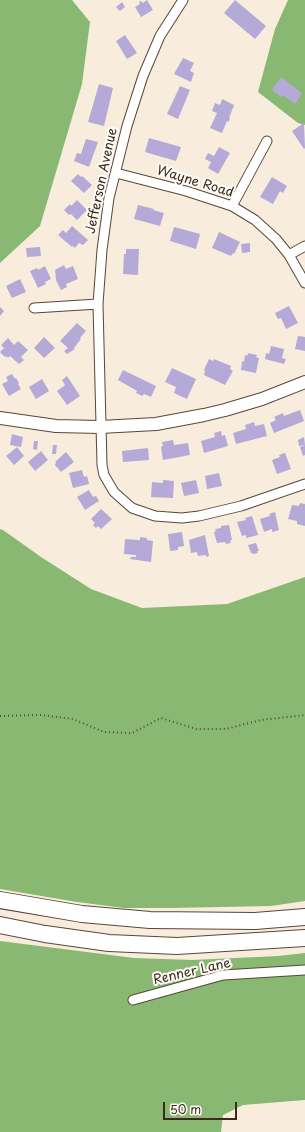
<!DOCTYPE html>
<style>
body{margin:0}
#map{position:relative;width:305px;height:1132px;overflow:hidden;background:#f8eddc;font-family:"Playpen Sans",sans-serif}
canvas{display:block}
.scale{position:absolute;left:163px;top:1102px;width:74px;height:18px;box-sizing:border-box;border:2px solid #3b2a1e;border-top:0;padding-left:5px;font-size:12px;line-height:14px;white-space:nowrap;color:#3b2a1e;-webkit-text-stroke:3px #fdfcf7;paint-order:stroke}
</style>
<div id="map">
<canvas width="305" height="1132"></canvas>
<div class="scale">50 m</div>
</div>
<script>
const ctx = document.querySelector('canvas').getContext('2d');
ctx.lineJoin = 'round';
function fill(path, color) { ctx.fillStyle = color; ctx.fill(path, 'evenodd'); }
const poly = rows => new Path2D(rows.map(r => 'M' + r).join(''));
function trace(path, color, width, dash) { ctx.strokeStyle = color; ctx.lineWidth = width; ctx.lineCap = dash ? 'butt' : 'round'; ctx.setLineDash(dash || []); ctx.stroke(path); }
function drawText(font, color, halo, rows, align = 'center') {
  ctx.font = font + ' "Playpen Sans",sans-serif'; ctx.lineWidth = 4; ctx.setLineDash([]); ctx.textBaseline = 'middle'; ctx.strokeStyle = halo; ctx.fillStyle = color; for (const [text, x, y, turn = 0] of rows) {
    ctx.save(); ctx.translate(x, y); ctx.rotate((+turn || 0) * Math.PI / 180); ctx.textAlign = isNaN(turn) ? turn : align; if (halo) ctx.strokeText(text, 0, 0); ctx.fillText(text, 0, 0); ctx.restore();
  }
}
const forest = poly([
 [0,0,72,0,90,22,82,84,40,226,0,263],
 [288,0,305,0,305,125,298,123,258,92,275,29],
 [0,529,3,530,41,557,91,589,142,608,227,604,305,577,305,901,271,906,171,908,124,908,77,902,0,889],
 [0,941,134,958,192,960,278,956,305,953,305,1100,243,1105,223,1115,221,1132,0,1132]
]);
const building = poly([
 [147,0,153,10,141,17,135,7,140,4,139,2,141,1,143,3],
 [235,0,266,26,255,39,224,13],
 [122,2,125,7,120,11,116,7],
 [125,35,137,53,127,59,116,41],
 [183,58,194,63,190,71,194,73,191,82,174,74],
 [281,77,302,93,295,104,283,95,281,97,272,90],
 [99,84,113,88,104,126,88,122],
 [180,86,190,90,178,119,167,114],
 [222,99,234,105,229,118,230,118,229,122,227,121,222,133,210,128,217,113,212,111,215,103,220,105],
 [304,123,305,148,304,149,292,131],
 [149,138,181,147,176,161,145,152],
 [86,139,98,142,89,167,74,161,77,153,81,154],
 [219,147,230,153,218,174,208,168,211,162,205,159,208,153,214,156],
 [78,174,81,177,82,176,92,185,84,193,71,181],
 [272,177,287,186,283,193,280,191,273,204,260,197],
 [77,200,87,210,77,220,71,214,69,215,64,210,70,204,71,206],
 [138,205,154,209,153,210,164,213,160,226,134,219],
 [72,226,88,240,83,245,79,243,75,248,73,246,72,247,58,235,63,230,66,233],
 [174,227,200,234,196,249,170,241],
 [219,232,240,242,234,254,233,253,231,256,212,248],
 [250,243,250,252,242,253,241,244],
 [40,247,41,256,27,257,26,248],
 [126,249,139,249,138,275,123,274,124,254,126,254],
 [64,265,66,269,73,266,78,279,66,284,67,287,61,290,56,280,55,270],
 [45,266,51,279,45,282,46,284,38,288,30,271,37,268,38,270],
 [20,279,26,292,12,298,6,286],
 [289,306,298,323,286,329,281,318,278,319,275,313],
 [0,307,4,311,0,316],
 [77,323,86,331,80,338,81,339,74,348,75,349,67,354,64,351,68,348,60,341],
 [298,336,305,337,305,351,295,349],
 [44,337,55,348,44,358,34,348],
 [8,338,14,345,18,341,28,350,21,357,24,360,19,364,10,356,8,358,6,356,5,357,0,352,4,348,1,345],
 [271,346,284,349,282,358,286,359,284,364,265,359,266,353,269,354],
 [248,353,257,355,256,357,259,358,256,373,241,370,242,361,244,362,245,355,247,356],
 [209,359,213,361,214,359,231,366,230,369,233,371,225,385,204,375,205,371,204,370],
 [172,368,196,379,187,399,174,393,176,387,165,382],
 [123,370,156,386,151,397,144,394,142,396,136,393,137,391,118,380],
 [12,374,15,379,16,378,19,383,18,384,21,389,9,396,2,384,8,381,6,377],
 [67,376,80,396,67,405,57,391,65,385,62,380],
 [42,379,49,391,36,399,29,387],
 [300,410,304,421,274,433,270,423,276,420,274,417,283,413,284,416],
 [254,422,255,426,264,424,267,436,236,444,233,433,246,429,245,425],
 [221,431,222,436,225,435,228,446,204,453,201,441,215,437,214,433],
 [12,434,23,437,21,447,10,445],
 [304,437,305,445,299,446,298,440],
 [173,440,174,445,188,443,190,455,163,460,161,447,163,446,162,442],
 [34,441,38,441,37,450,33,449],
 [53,445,57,445,56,454,52,454],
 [305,445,305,455,303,456,300,447],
 [17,447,24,456,14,465,6,456],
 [148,448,149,460,123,462,122,451],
 [41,451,48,460,35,471,28,462],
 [66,452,74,462,61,472,55,465,56,463,55,462],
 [285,453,291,469,277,474,272,460,280,457,279,455],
 [82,470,84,477,87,476,89,484,73,488,69,473],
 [219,473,222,486,207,489,205,476],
 [163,480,174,481,173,498,151,497,152,482,163,483],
 [196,480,199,493,184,496,181,483],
 [89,490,93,497,96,496,99,501,85,510,77,497],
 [300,503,305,504,305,526,297,524,297,521,288,519,292,505,299,506],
 [101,509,112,519,101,529,98,526,96,528,93,525,95,523,91,519],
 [275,512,279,530,272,532,272,529,264,532,260,519,270,516,269,514],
 [252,516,258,535,246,538,246,535,242,536,237,522,246,520,245,518],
 [229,525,232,540,230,541,231,543,226,544,225,542,217,543,214,532,216,531,215,529,221,528,221,526],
 [182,532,184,546,178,547,178,550,170,551,168,534],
 [205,535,209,556,206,557,206,555,198,556,197,552,191,553,189,540],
 [140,537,147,538,147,540,153,541,151,562,130,559,131,557,136,557,136,555,124,554,125,539,140,540],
 [256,543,259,551,257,551,258,553,253,554,252,553,251,553,248,545]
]);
const path = poly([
 [0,716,41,715,73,719,104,732,132,733,161,718,196,729,226,729,261,720,305,715]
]);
const minor = poly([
 [183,0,160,36,143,76,127,126,109,198,102,250,98,304,102,465,104,475,114,492,132,508,155,516,182,518,199,516,241,506,305,484],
 [116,173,186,191,232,206,255,220,276,239,289,255,305,283],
 [232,206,267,141],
 [289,255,305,246],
 [34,308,98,304],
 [133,1000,223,975,305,970]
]);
const tertiary = poly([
 [0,418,56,426,100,427,156,424,204,415,225,410,262,399,305,382]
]);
const trunk = poly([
 [0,900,82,914,150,920,255,921,305,917],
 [0,925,45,934,109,943,177,946,305,938]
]);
const streetNames = [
 ["Jefferson Avenue",102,181,-78],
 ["Wayne Road",195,182,17],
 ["Renner Lane",192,972,-13]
];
fill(forest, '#89b872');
fill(building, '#b5a9d8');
trace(minor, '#57473a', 11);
trace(tertiary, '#57473a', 14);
trace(trunk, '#57473a', 18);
trace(path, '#57473a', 2, [1, 3]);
trace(minor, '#fff', 9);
trace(tertiary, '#fff', 12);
trace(trunk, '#fff', 16);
drawText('13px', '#3b2a1e', '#fdfcf7', streetNames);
</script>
